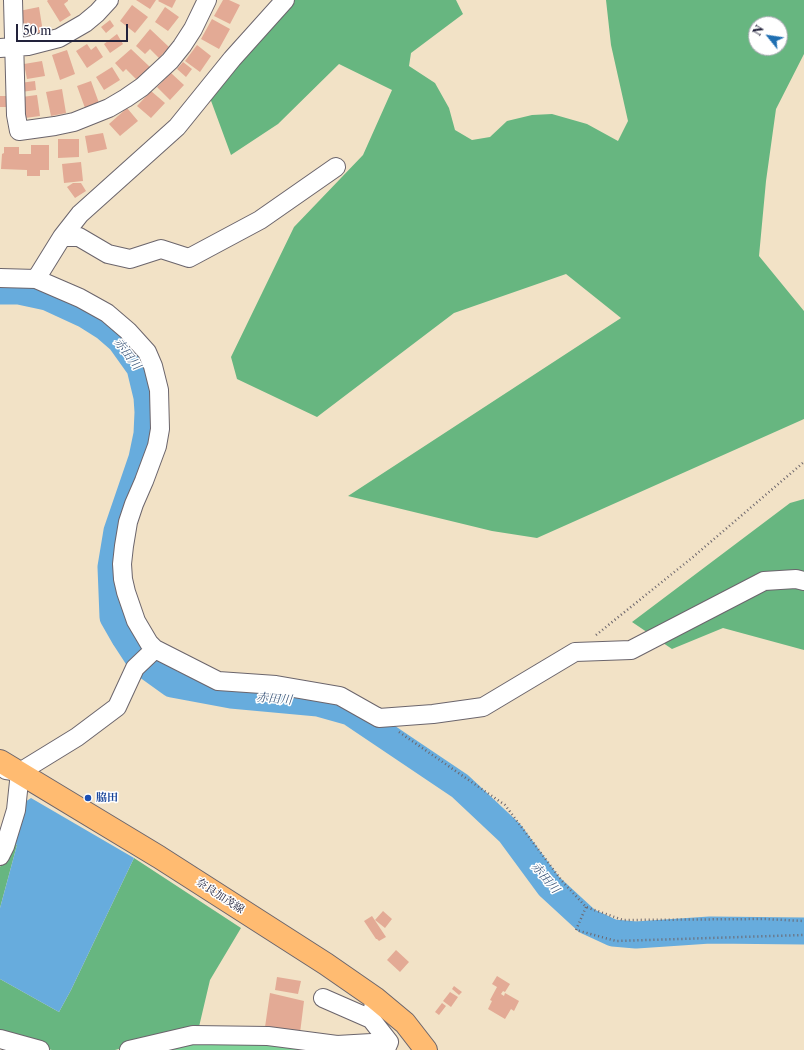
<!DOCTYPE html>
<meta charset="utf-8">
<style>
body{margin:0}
#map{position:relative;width:804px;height:1050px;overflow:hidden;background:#f2e2c6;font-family:"Libre Caslon Text",serif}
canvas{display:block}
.north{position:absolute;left:748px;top:16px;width:40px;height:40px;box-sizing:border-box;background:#fff;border:1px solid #a7a7b1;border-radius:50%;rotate:300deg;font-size:11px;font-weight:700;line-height:16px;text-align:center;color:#22223b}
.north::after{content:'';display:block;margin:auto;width:14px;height:18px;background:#1f6fb2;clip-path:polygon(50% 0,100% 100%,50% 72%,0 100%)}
.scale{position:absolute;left:16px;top:24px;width:112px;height:18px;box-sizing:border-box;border:2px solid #22223b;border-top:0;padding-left:5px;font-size:12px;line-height:14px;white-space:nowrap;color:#22223b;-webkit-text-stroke:3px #fff;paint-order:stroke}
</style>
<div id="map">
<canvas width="804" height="1050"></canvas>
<div class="north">N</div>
<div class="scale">50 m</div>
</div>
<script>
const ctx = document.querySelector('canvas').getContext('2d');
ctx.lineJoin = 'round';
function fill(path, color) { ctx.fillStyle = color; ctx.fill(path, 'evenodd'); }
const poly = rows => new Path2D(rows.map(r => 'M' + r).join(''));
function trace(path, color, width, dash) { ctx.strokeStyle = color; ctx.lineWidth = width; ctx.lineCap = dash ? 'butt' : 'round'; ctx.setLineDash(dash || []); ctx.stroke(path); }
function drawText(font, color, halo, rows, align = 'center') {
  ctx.font = font + ' "Libre Caslon Text","Noto Serif JP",serif'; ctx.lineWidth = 3; ctx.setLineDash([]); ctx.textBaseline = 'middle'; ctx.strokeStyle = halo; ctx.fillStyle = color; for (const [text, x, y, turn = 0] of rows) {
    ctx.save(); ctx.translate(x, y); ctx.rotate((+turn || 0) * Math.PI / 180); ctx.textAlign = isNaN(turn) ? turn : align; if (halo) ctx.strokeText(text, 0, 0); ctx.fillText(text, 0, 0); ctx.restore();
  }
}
const green = poly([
 [197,1037,373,1050,143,1050]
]);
const forest = poly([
 [290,0,456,0,463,14,411,53,409,66,435,83,449,108,455,130,472,140,490,137,507,121,532,115,552,114,587,124,618,141,628,121,611,45,606,0,804,0,804,54,776,109,766,181,759,256,804,311,804,419,537,538,492,531,348,496,621,318,566,274,454,313,317,417,237,379,231,357,294,227,363,155,392,90,339,64,278,124,231,155,210,98],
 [756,24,780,24,780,48,756,48],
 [804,499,804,650,723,628,672,649,632,622,790,503],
 [11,841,17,845,0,908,0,867],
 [134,858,241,928,210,980,198,1031,145,1042,115,1050,52,1050,0,1035,0,979,59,1012,71,990]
]);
const water = poly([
 [31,798,134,858,71,990,59,1012,0,979,0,908,17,845,11,841,25,802]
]);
const river = poly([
 [0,291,19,291,47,297,86,315,105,327,120,340,140,368,147,397,148,412,147,434,142,458,117,531,111,567,113,617,125,638,140,661,172,684,231,695,318,703,350,712,460,786,510,833,549,886,587,921,613,933,636,935,710,930,804,931]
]);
const building = poly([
 [48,0,68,0,68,1,64,4,71,15,60,22,47,1],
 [136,0,156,0,150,9],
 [159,0,176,0,172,8,158,1],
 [223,0,229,0,240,5,230,24,214,16],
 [132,5,148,17,135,33,120,21],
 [39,7,43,32,24,36,19,11],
 [165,7,179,17,168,31,155,22],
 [212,19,230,29,219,49,201,39],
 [110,20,114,26,106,33,101,27],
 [150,29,169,47,159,58,150,49,145,54,136,46],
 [117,34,123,44,110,53,104,44],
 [87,44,91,50,96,46,103,57,87,68,76,51],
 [197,45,211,56,200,72,185,61],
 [131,49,150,67,137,80,126,69,123,72,115,63],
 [67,50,75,74,60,80,52,55],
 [42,61,45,76,27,79,24,64],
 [183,62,192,69,186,77,177,69],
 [112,67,120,80,104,90,96,77],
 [171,73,184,85,170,100,157,87],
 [35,81,36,90,21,92,20,83],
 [91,81,99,103,85,108,77,86],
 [62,89,66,113,51,116,46,92],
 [151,91,165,103,151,118,137,106],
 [37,95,40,116,25,118,22,97],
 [0,96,8,96,8,107,0,107],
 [127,108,138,121,120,136,109,124],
 [103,133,107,149,88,153,85,136],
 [58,139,79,139,79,157,58,158],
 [31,145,49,145,49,170,40,170,40,176,27,176,27,170,1,169,2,154,4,153,4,147,19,147,19,154,31,154],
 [81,162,83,181,64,183,62,164],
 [73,183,81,183,86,191,75,198,67,187],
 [383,911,392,919,385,928,375,920],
 [372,916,386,937,379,941,377,939,376,939,364,921],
 [396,950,409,962,400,972,387,960],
 [497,976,510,984,505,992,503,991,501,994,504,996,505,993,519,1001,514,1011,511,1009,505,1019,488,1009,492,1001,490,1000,497,987,492,984],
 [277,977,301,981,298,994,275,990],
 [454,986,462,992,459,995,452,989],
 [450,992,458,997,451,1007,443,1001],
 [270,993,304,1001,300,1033,265,1027],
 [442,1003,446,1006,439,1015,435,1012]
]);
const path = poly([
 [596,635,693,557,804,462],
 [399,732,505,805,562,881,586,907,623,920,765,919,804,921],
 [586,907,576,930,616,941,804,935]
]);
const minor = poly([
 [13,0,16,115,19,131,55,126,74,122,109,108,126,98,142,87,170,61,182,46,193,29,207,0],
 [0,48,28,46,59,38,85,23,97,13,109,0],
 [62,237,79,237,108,254,130,259,161,249,189,258,260,220,336,167],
 [0,278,36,279,80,298,107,313,128,331,147,352,153,366,159,390,160,429,157,446,144,481,134,504,128,522,124,546,122,564,123,579,126,592,136,621,149,643,155,649,218,681,276,685,340,696,379,718,433,714,483,707,575,652,631,650,764,581,796,579,804,581],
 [36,279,62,237,80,214,177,127,232,59,285,0],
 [6,770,20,772,77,737,117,707,135,668,155,649],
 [0,856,5,846,16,810,20,772],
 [323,998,371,1019],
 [375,998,371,1019,389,1042,386,1049],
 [0,1039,40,1050],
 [129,1050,193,1035,268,1036,337,1045,389,1042]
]);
const primary = poly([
 [0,761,159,857,326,964,375,998,405,1023,426,1050]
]);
const markers = [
 [88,798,4,"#1a4fb4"]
];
const transitNames = [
 ["脇田",96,798]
];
const streetNames = [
 ["奈良加茂線",220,896,33]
];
const waterNames = [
 ["赤田川",127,354,53],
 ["赤田川",274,699,5],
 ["赤田川",545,878,50]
];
fill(green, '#7fd498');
fill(forest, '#67b680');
fill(water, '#67acdd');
trace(river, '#67acdd', 27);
fill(building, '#e3aa95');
trace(minor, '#6b656c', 20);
trace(primary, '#6b656c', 24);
trace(path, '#6b656c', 2.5, [1, 3]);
trace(minor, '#fff', 18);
trace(primary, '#ffbb71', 22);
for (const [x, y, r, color] of markers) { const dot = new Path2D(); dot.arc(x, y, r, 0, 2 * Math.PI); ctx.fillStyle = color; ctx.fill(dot); trace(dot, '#fff', 1.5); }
drawText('bold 11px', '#164399', '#fff', transitNames, 'left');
drawText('11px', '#22223b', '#fff', streetNames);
drawText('italic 12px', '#3e597c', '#fff', waterNames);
</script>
